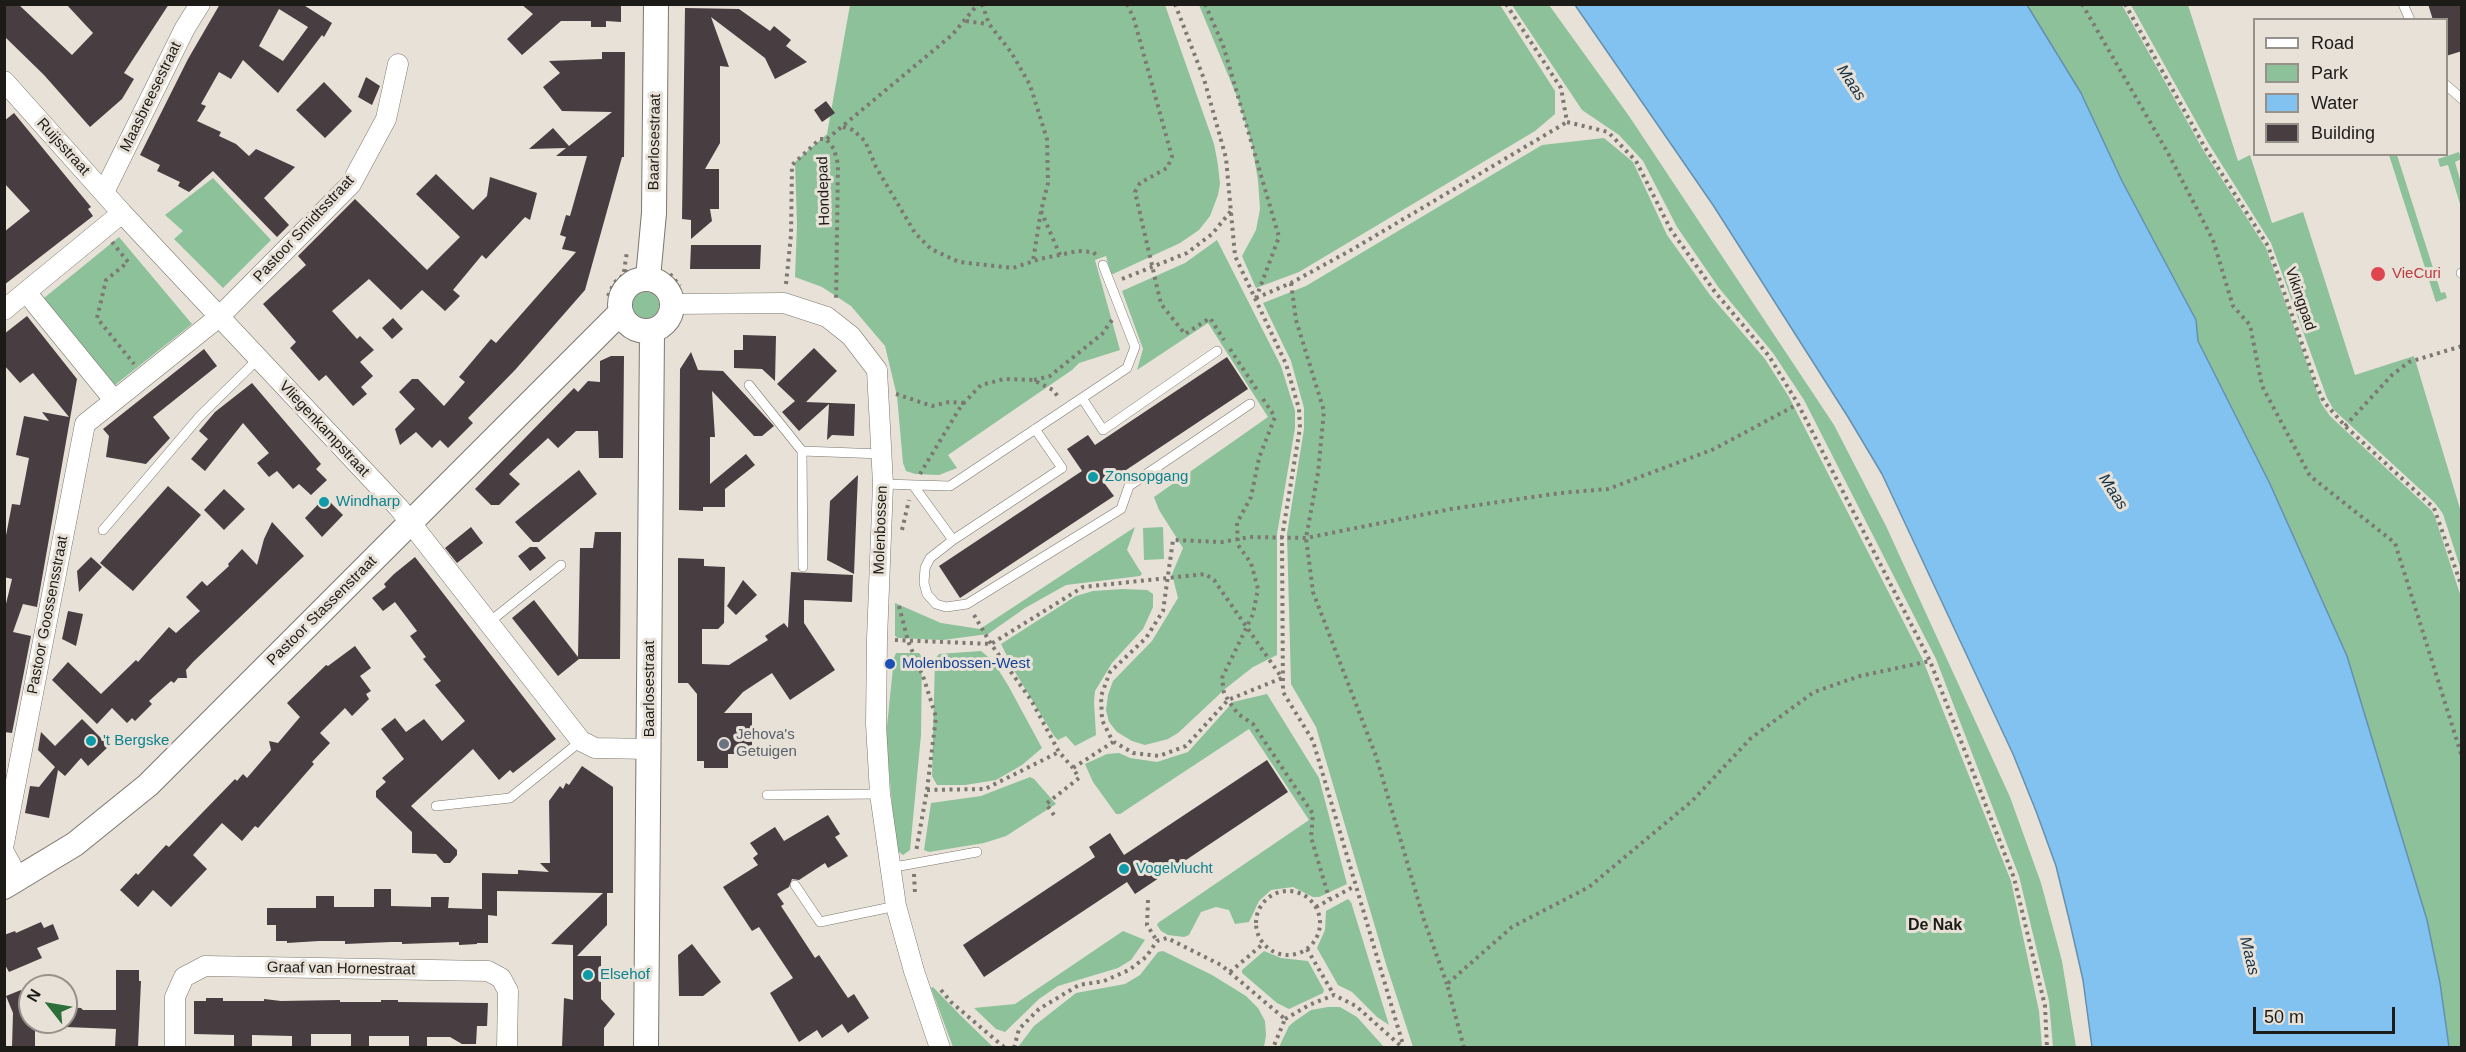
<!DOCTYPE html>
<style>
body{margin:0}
#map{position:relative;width:2466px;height:1052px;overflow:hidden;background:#e7e1d7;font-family:Helvetica,sans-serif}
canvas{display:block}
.frame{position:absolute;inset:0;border:6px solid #1d1b18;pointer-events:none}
.legend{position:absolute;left:2253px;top:18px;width:195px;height:138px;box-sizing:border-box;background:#e7e1d7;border:2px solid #96928b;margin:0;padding:8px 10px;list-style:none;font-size:18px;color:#1d1b18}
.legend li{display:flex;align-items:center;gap:12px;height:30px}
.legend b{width:30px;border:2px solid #96928b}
.north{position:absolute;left:18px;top:974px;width:60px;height:60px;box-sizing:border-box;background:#e7e1d7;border:2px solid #96928b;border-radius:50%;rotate:301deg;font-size:16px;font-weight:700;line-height:24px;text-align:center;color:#1d1b18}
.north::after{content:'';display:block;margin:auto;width:21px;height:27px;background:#2d6f39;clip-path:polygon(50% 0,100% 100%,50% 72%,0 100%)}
.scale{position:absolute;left:2253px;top:1007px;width:142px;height:27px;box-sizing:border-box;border:3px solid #1d1b18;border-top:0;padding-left:8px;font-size:18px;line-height:21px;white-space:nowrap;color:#1d1b18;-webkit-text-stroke:4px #e7e1d7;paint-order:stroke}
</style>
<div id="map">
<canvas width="2466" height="1052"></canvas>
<div class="frame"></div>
<ul class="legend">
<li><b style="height:8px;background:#fff"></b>Road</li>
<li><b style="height:16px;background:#8cc19a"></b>Park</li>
<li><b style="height:16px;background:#82c2f1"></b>Water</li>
<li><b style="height:16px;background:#483d41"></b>Building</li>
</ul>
<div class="north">N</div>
<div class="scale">50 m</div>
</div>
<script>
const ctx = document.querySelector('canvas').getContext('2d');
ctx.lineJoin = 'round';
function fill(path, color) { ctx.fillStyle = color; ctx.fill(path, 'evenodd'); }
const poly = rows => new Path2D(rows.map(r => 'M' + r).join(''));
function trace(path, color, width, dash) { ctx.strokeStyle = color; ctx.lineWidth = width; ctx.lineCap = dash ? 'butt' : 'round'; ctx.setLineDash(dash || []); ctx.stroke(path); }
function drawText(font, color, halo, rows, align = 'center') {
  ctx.font = font + ' Helvetica,sans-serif'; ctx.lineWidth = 6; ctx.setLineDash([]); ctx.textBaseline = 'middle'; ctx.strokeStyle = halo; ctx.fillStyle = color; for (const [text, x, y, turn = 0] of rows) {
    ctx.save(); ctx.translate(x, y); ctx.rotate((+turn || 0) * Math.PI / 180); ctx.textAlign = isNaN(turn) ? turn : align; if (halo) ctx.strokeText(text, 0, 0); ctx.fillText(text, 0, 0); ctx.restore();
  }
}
const green = poly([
 [850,5,1165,5,1214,144,1218,165,1220,184,1218,195,1210,216,1199,230,1180,243,1113,274,1111,274,1106,256,1095,260,1120,350,1079,363,1072,370,948,455,957,468,939,475,915,474,906,471,903,463,897,396,885,346,851,306,822,287,795,277,797,225,795,162,827,134],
 [1199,5,1500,5,1555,91,1555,114,1535,131,1299,272,1256,288,1242,256,1256,230,1260,209,1258,180,1252,145,1238,99],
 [1512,5,1549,5,1629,116,1834,425,1886,526,2010,797,2041,883,2062,961,2076,1047,2053,1047,2049,1001,2019,876,1936,659,1804,400,1773,353,1719,288,1677,227,1643,161,1619,135,1582,110],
 [2027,5,2122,5,2202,148,2266,248,2321,403,2330,416,2432,511,2435,517,2462,600,2461,1047,2449,1047,2440,983,2427,920,2347,656,2270,484,2198,341,2196,320,2122,181,2081,93],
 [2131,5,2188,5,2238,161,2250,155,2272,223,2303,212,2355,375,2414,356,2461,512,2461,570,2443,514,2435,503,2334,410,2327,398,2271,243,2207,141],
 [1604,138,1633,162,1667,235,1710,295,1765,359,1789,397,1922,658,2011,881,2039,1011,2042,1047,1413,1047,1386,964,1316,727,1291,684,1287,534,1304,429,1304,408,1291,361,1263,303,1306,286,1542,145],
 [2459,152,2461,159,2455,162,2461,183,2461,207,2448,165,2440,167,2438,159],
 [2389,155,2397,155,2441,293,2445,292,2447,298,2436,302],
 [213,178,271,240,223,288,174,239,183,231,165,215],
 [119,237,192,324,115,385,44,298],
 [1217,240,1281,366,1295,411,1295,428,1277,534,1277,655,1253,667,1225,689,1178,733,1168,739,1145,745,1132,741,1117,732,1109,722,1106,710,1108,695,1113,681,1152,641,1178,598,1172,574,1183,548,1159,510,1154,497,1268,417,1208,323,1137,370,1143,349,1122,291,1185,263],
 '633 305a13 13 0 1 1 26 0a13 13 0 1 1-26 0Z',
 [1135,527,1127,550,1142,574,1140,576,1066,585,1025,608,988,634,943,640,898,638,895,636,895,603,941,623,980,629],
 [1163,527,1164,559,1144,560,1143,528],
 [1123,589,1147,590,1153,594,1153,607,1143,629,1112,663,1095,691,1094,702,1096,735,1075,746,1066,736,1058,740,1054,736,1015,672,1001,644,1076,596,1093,591],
 [981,651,993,661,1009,687,1042,748,1022,765,996,780,965,785,937,785,932,776,935,659,939,654],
 [896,653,919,653,922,657,921,735,910,850,903,855,896,850,886,736,894,658],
 [1267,694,1319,778,1347,884,1319,897,1313,897,1293,887,1271,890,1259,901,1249,922,1235,924,1229,910,1216,907,1201,912,1189,935,1184,937,1168,935,1161,931,1157,925,1158,923,1309,820,1249,729,1120,814,1116,814,1093,782,1085,764,1107,754,1119,753,1130,758,1157,762,1188,752,1233,702],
 [1030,777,1034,779,1056,804,1006,836,984,843,929,852,924,850,931,803,981,796],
 [1348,899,1351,902,1389,1025,1377,1017,1352,992,1338,985,1317,948,1325,930,1326,911],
 [1123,931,1145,940,1131,960,1118,968,1058,986,1039,999,1005,1032,996,1029,974,1008,1015,1004],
 [1163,951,1212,975,1246,996,1258,1008,1265,1021,1266,1035,1264,1047,1018,1047,1034,1026,1076,993,1125,984,1140,975,1158,952],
 [1264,951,1281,958,1308,961,1324,990,1323,993,1289,1009,1277,1003,1242,973,1242,970],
 [933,987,959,1014,993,1047,953,1047,931,988],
 [1328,1007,1340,1007,1357,1017,1384,1047,1279,1047,1289,1026,1295,1021,1311,1010]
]);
const water = poly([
 [1575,5,2027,5,2081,93,2122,181,2196,320,2198,341,2270,484,2347,656,2427,920,2440,983,2449,1047,2092,1047,2083,980,2070,923,2056,866,2036,811,2013,754,1882,474,1848,417,1713,205,1575,5]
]);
const building = poly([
 [4,4,18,4,72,55,93,33,66,4,169,4,124,73,134,79,122,99,90,127,44,75,4,36],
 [220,4,302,4,332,23,324,37,322,35,278,93,243,60,231,79,219,72,201,104,206,106,197,121,221,132,219,136,236,144,249,156,256,149,295,167,264,198,289,225,277,237,213,171,189,192,178,186,180,182,157,171,160,165,140,155,188,59],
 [279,9,308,27,283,61,259,46],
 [521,4,621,4,621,22,606,21,606,27,591,27,591,21,561,21,522,55,507,39,533,14],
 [2428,4,2462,4,2462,51,2446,56,2446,20,2433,20],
 [685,8,739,9,770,31,774,26,791,40,786,46,807,62,775,79,765,58,711,17,729,67,720,66,720,143,705,169,719,169,719,209,710,209,712,221,691,239,691,220,682,219],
 [602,52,625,52,624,157,622,157,585,290,515,370,468,418,473,423,448,448,440,440,432,448,416,432,400,445,395,429,415,409,399,392,412,379,418,379,444,406,465,382,459,377,491,339,496,343,576,252,562,249,566,237,560,235,566,215,570,216,587,156,556,156,566,148,529,149,553,128,569,146,612,112,562,111,543,87,560,73,549,61,602,59],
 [366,77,380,86,372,105,358,97],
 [324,82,352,111,325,138,296,110],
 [826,101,835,113,822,122,814,110],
 [14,113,91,207,88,209,93,216,4,285,4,232,30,211,4,183,4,121],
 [436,174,473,210,487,196,490,177,537,193,530,220,525,217,486,259,482,255,453,290,460,296,445,311,422,290,401,310,369,279,332,311,357,339,360,336,374,350,360,362,373,376,361,387,367,394,353,406,326,375,319,381,290,348,296,342,263,304,306,265,298,256,355,199,427,270,460,237,416,194],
 [691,245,761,245,760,269,690,269],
 [27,316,77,379,37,607,23,604,13,632,31,636,12,733,4,732,4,612,12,579,4,577,4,546,12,504,20,505,29,458,16,455,24,416,49,421,42,412,69,417,33,373,20,383,4,365,4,334],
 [393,318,403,329,392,339,382,328],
 [743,335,776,336,775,381,762,369,734,368,734,350,743,350],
 [814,348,837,371,806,402,855,404,854,436,832,435,827,440,829,404,799,431,782,412,795,401,777,384],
 [204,349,217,366,153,417,170,438,146,464,106,457,109,436,103,429],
 [691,352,698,370,723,371,774,426,762,436,754,436,712,391,715,437,710,437,710,484,746,454,755,465,725,489,725,507,703,507,703,511,679,510,680,369],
 [611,356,624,356,623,458,599,458,598,431,576,431,558,448,548,438,509,474,520,484,499,505,491,505,475,489,574,388,578,392,588,381,600,382,600,361],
 [1227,357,1248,389,1105,484,1114,496,960,598,939,566,1082,471,1067,449,1088,435,1095,445],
 [252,383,321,464,316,469,327,480,311,495,299,484,293,489,277,471,269,477,257,463,269,453,243,423,205,471,191,459,208,439,199,431,215,412],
 [579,470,597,494,539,542,533,542,515,522],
 [858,475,857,498,854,574,827,560,829,521,830,501],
 [168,486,201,515,133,591,100,563],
 [224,489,245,509,224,530,204,510],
 [325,497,343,515,322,537,305,518],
 [272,522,304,556,193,662,186,670,187,678,178,678,174,683,171,681,149,701,152,704,135,721,132,718,127,723,112,708,97,724,52,680,68,662,101,694,136,660,138,662,169,627,176,633,200,611,186,597,202,581,207,586,229,566,228,564,242,549,257,565,264,539],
 [471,527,483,543,457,563,445,548],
 [595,532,621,532,620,659,579,659,558,676,512,618,534,600,578,657,580,548,593,548],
 [530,547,537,547,546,558,530,571,518,556],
 [91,557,102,567,79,592,77,571],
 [415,557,556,739,513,773,510,770,499,780,473,749,411,806,457,850,457,855,450,863,444,863,436,854,412,853,412,832,376,797,376,791,386,782,382,778,404,759,381,729,395,718,406,732,424,719,442,741,465,721,435,685,441,681,423,659,426,657,410,636,417,631,395,602,383,611,372,598,386,587,384,584,394,574],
 [678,558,704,559,704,566,725,567,724,623,718,629,702,629,702,664,729,665,768,640,765,636,784,623,788,628,791,572,853,575,852,602,804,600,804,623,835,670,790,700,772,673,743,692,724,713,752,713,752,754,728,754,728,768,704,768,704,761,697,761,697,694,688,683,678,683],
 [743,580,757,595,736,615,727,606],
 [68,611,83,614,76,646,62,639],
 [355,646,371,668,360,676,371,691,366,694,369,699,352,716,345,708,320,733,330,743,312,762,314,764,258,828,255,826,242,841,222,823,193,855,207,869,171,907,153,890,138,907,120,890,136,873,138,875,166,845,169,847,235,779,237,781,243,774,247,778,271,750,269,741,278,743,300,717,287,703,326,665,328,666],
 [82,719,109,746,88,766,81,758,65,776,58,770,49,818,25,813,30,786,39,787,55,767,38,750,41,732,55,746],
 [1267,760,1288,792,1135,894,1127,882,984,977,963,945,1095,857,1089,847,1110,833,1124,855],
 [582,766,613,787,613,893,607,893,607,925,577,956,601,956,601,999,615,1014,604,1028,604,1047,562,1047,564,998,573,1000,573,945,551,944,603,893,497,891,497,916,488,915,488,943,477,943,477,944,459,945,459,942,402,944,402,942,391,942,345,944,345,941,319,941,287,943,287,941,276,941,276,925,267,925,267,908,316,908,316,896,334,896,334,907,374,907,374,889,391,889,391,906,431,907,431,897,449,897,448,908,482,909,482,873,513,874,518,874,518,870,549,872,540,863,550,863,549,801,560,786,563,789,566,783,569,785],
 [828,815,840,834,835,837,848,856,828,868,825,863,799,880,792,879,789,887,777,894,784,904,781,906,815,958,819,955,848,998,854,994,869,1018,848,1033,842,1024,822,1038,817,1030,799,1042,770,993,793,978,759,927,752,931,723,887,758,865,753,858,758,854,750,843,775,827,784,841],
 [41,922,44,928,53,924,59,939,37,948,42,958,9,972,4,963,4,935,15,931,16,933],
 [692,944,721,982,703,996,679,996,678,955],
 [116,970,139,970,139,981,141,981,138,1047,115,1047,116,1029,66,1027,66,1007,81,1008,83,1010,116,1010],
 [21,990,30,1011,30,1022,35,1023,35,1047,12,1047,13,1013,6,996],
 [206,998,223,998,223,1001,264,1001,264,999,281,1001,340,1000,340,1002,381,1002,381,1000,398,1000,398,1002,488,1003,487,1026,477,1026,476,1044,462,1044,450,1037,427,1037,427,1047,409,1047,409,1036,369,1036,369,1047,351,1047,351,1034,311,1034,311,1047,292,1047,292,1036,252,1035,252,1047,234,1047,234,1035,194,1034,194,1001,206,1001]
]);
const path = poly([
 [982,4,989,24,1011,52,1030,85,1047,139,1048,183,1041,211,1033,261],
 [1127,4,1134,19,1172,157,1167,168,1140,183,1135,192,1161,304,1185,334,1210,318,1224,340],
 [1175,4,1204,79,1226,158,1235,256,1286,364,1299,409,1300,428,1282,537,1283,692,1313,741,1404,1048],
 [1205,4,1223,45,1279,237,1256,298],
 [1506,4,1561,88,1567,122,1608,132,1636,161,1671,230,1715,292,1769,356,1798,404,1930,661,2014,878,2045,1006,2047,1048],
 [2082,4,2168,153,2213,240,2233,306,2250,325,2262,386,2310,476,2395,543,2462,757],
 [2125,4,2204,146,2268,246,2317,387,2324,402,2345,426,2434,508,2462,587],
 [966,21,988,24],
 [843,127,853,130,865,141,876,167,915,233,931,249,959,262,1013,268,1040,259,1078,251,1093,252,1096,255],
 [827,139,952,35,978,4],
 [1041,211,1060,255],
 [112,242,128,262,106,280,97,318,134,364],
 [624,272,627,251],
 [670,274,680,286],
 [1122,279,1187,253,1212,234,1231,211],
 [1291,283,1296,320,1324,411,1318,473,1306,538,1313,592,1376,756,1424,920,1447,984],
 [786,284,791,235,792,165,820,139,826,139,834,149,838,164,836,302],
 [608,296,614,283,629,270],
 [1256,298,1291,283,1353,249,1567,122],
 [1230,349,1259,393],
 [1034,380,1050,376,1102,334,1112,320],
 [896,394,932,406,949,402,964,403],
 [1263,399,1275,417,1259,458,1251,497,1237,523,1238,545,1251,563,1258,589,1253,614,1222,678,1224,693,1228,700,1238,714,1253,724,1313,814,1311,837,1329,898],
 [2345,426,2392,375,2409,362,2462,346],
 [920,474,961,406,981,385,1004,379,1033,380,1053,390,1059,398],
 [902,530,909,500],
 [899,606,908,641,924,679,936,717,927,790,916,852],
 [974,615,991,644,1031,700,1059,752,1073,768],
 [895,640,991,644,1083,587,1205,574,1214,580,1282,678,1228,700,1186,746,1159,756,1133,753,1114,742],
 [927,790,985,789,1059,752],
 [1054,815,1046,804,1079,778,1073,768,1113,742,1102,720,1101,696,1110,672,1146,638,1163,611,1173,540,1222,542,1250,537,1306,538,1451,509,1560,493,1608,489,1714,449,1798,404],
 [914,874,915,894],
 '1256 923a32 32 0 1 1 64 0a32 32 0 1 1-64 0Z',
 [1148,900,1147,925,1157,941],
 [1316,907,1355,886],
 [1307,949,1334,995],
 [1230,972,1263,944],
 [941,990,951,1002,1005,1048],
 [1285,1019,1309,1005,1334,995,1356,1006,1403,1048],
 [1014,1048,1019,1029,1039,1009,1079,985,1104,981,1129,970,1146,957,1157,941,1167,938,1221,965,1285,1019,1273,1048],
 [1464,1048,1447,984,1512,927,1589,887,1692,801,1751,738,1814,692,1860,676,1930,661]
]);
const service = poly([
 [2403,4,2410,20],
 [2446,85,2462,99],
 [2461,273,2462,273],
 [749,385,802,451],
 [1082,398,1103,430,1217,351],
 [883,484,950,486,1127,368,1135,347,1103,265],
 [913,485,953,540,930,558,925,568,924,583,927,594,936,604,946,607,967,604,1121,509,1129,486,1250,404],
 [103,530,200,416,258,359],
 [953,540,1062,468,1035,429],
 [803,567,802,451,882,454],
 [488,623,561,565],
 [767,795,880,794],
 [436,806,510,798,581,741],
 [889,868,977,852],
 [795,885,820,922,896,906]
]);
const minor = poly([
 [4,81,122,213,399,508,581,741,595,748,650,749],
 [104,192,185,28,200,4],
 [26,292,114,400],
 [672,304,784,303,827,317,851,336,877,370,883,484,877,639,876,724,880,794,896,906,914,971,940,1048],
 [4,310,122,213],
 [4,843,85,424,219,317,351,184,386,119,398,64],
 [4,852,19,880],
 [175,1048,175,997,184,977,205,966,488,971,501,978,508,991,507,1048]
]);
const tertiary = poly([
 [648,278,654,213,656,4],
 '620 305a26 26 0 1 1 52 0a26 26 0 1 1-52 0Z',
 [4,887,75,844,148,785,621,312],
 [646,1048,652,331]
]);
const markers = [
 [2378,274,8,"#e0444e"],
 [1093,477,6,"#0f9aa8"],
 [324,502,6,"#0f9aa8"],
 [890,664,6,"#1a4fb4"],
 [91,741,6,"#0f9aa8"],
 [724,744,6,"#6b7280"],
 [1124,869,6,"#0f9aa8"],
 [588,975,6,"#0f9aa8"]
];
const streetNames = [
 ["Maasbreesestraat",151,97,-64],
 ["Baarlosestraat",655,142,-89],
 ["Ruijsstraat",63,147,48],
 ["Hondepad",824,191,-92],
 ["Pastoor Smidtsstraat",304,229,-47],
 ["Vikingpad",2300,299,71],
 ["Vliegenkampstraat",324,429,47],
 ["Molenbossen",881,530,-88],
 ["Pastoor Stassenstraat",322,611,-45],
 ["Pastoor Goossensstraat",48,615,-79],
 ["Baarlosestraat",650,689,-90],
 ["Graaf van Hornestraat",341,969,1]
];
const healthNames = [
 ["VieCuri",2392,274]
];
const cultureNames = [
 ["Zonsopgang",1105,477],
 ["Windharp",336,502],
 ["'t Bergske",103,741],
 ["Vogelvlucht",1136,869],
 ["Elsehof",600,975]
];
const transitNames = [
 ["Molenbossen-West",902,664]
];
const worshipNames = [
 ["Jehova's",736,735],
 ["Getuigen",736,752]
];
const waterNames = [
 ["Maas",1851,83,57],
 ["Maas",2113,492,57],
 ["Maas",2249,956,76]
];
const neighbourhoodNames = [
 ["De Nak",1935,926]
];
fill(green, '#8cc19a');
fill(water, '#82c2f1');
trace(water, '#6490b0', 1.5);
fill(building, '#483d41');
trace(service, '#7c776d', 10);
trace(minor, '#7c776d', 21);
trace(tertiary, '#7c776d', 26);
trace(path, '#7d7972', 4, [3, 4.5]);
trace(service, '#fff', 9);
trace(minor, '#fff', 20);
trace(tertiary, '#fff', 24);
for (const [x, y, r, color] of markers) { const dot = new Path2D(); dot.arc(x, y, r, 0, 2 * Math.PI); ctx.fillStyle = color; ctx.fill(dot); trace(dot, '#e7e1d7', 2); }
drawText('15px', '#1d1b18', '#e7e1d7', streetNames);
drawText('15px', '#be3a42', '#e7e1d7', healthNames, 'left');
drawText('15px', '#0d838f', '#e7e1d7', cultureNames, 'left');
drawText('15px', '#164399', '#e7e1d7', transitNames, 'left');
drawText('15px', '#5b616d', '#e7e1d7', worshipNames, 'left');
drawText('italic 16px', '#143044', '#e7e1d7', waterNames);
drawText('bold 16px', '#1d1b18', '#e7e1d7', neighbourhoodNames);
</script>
